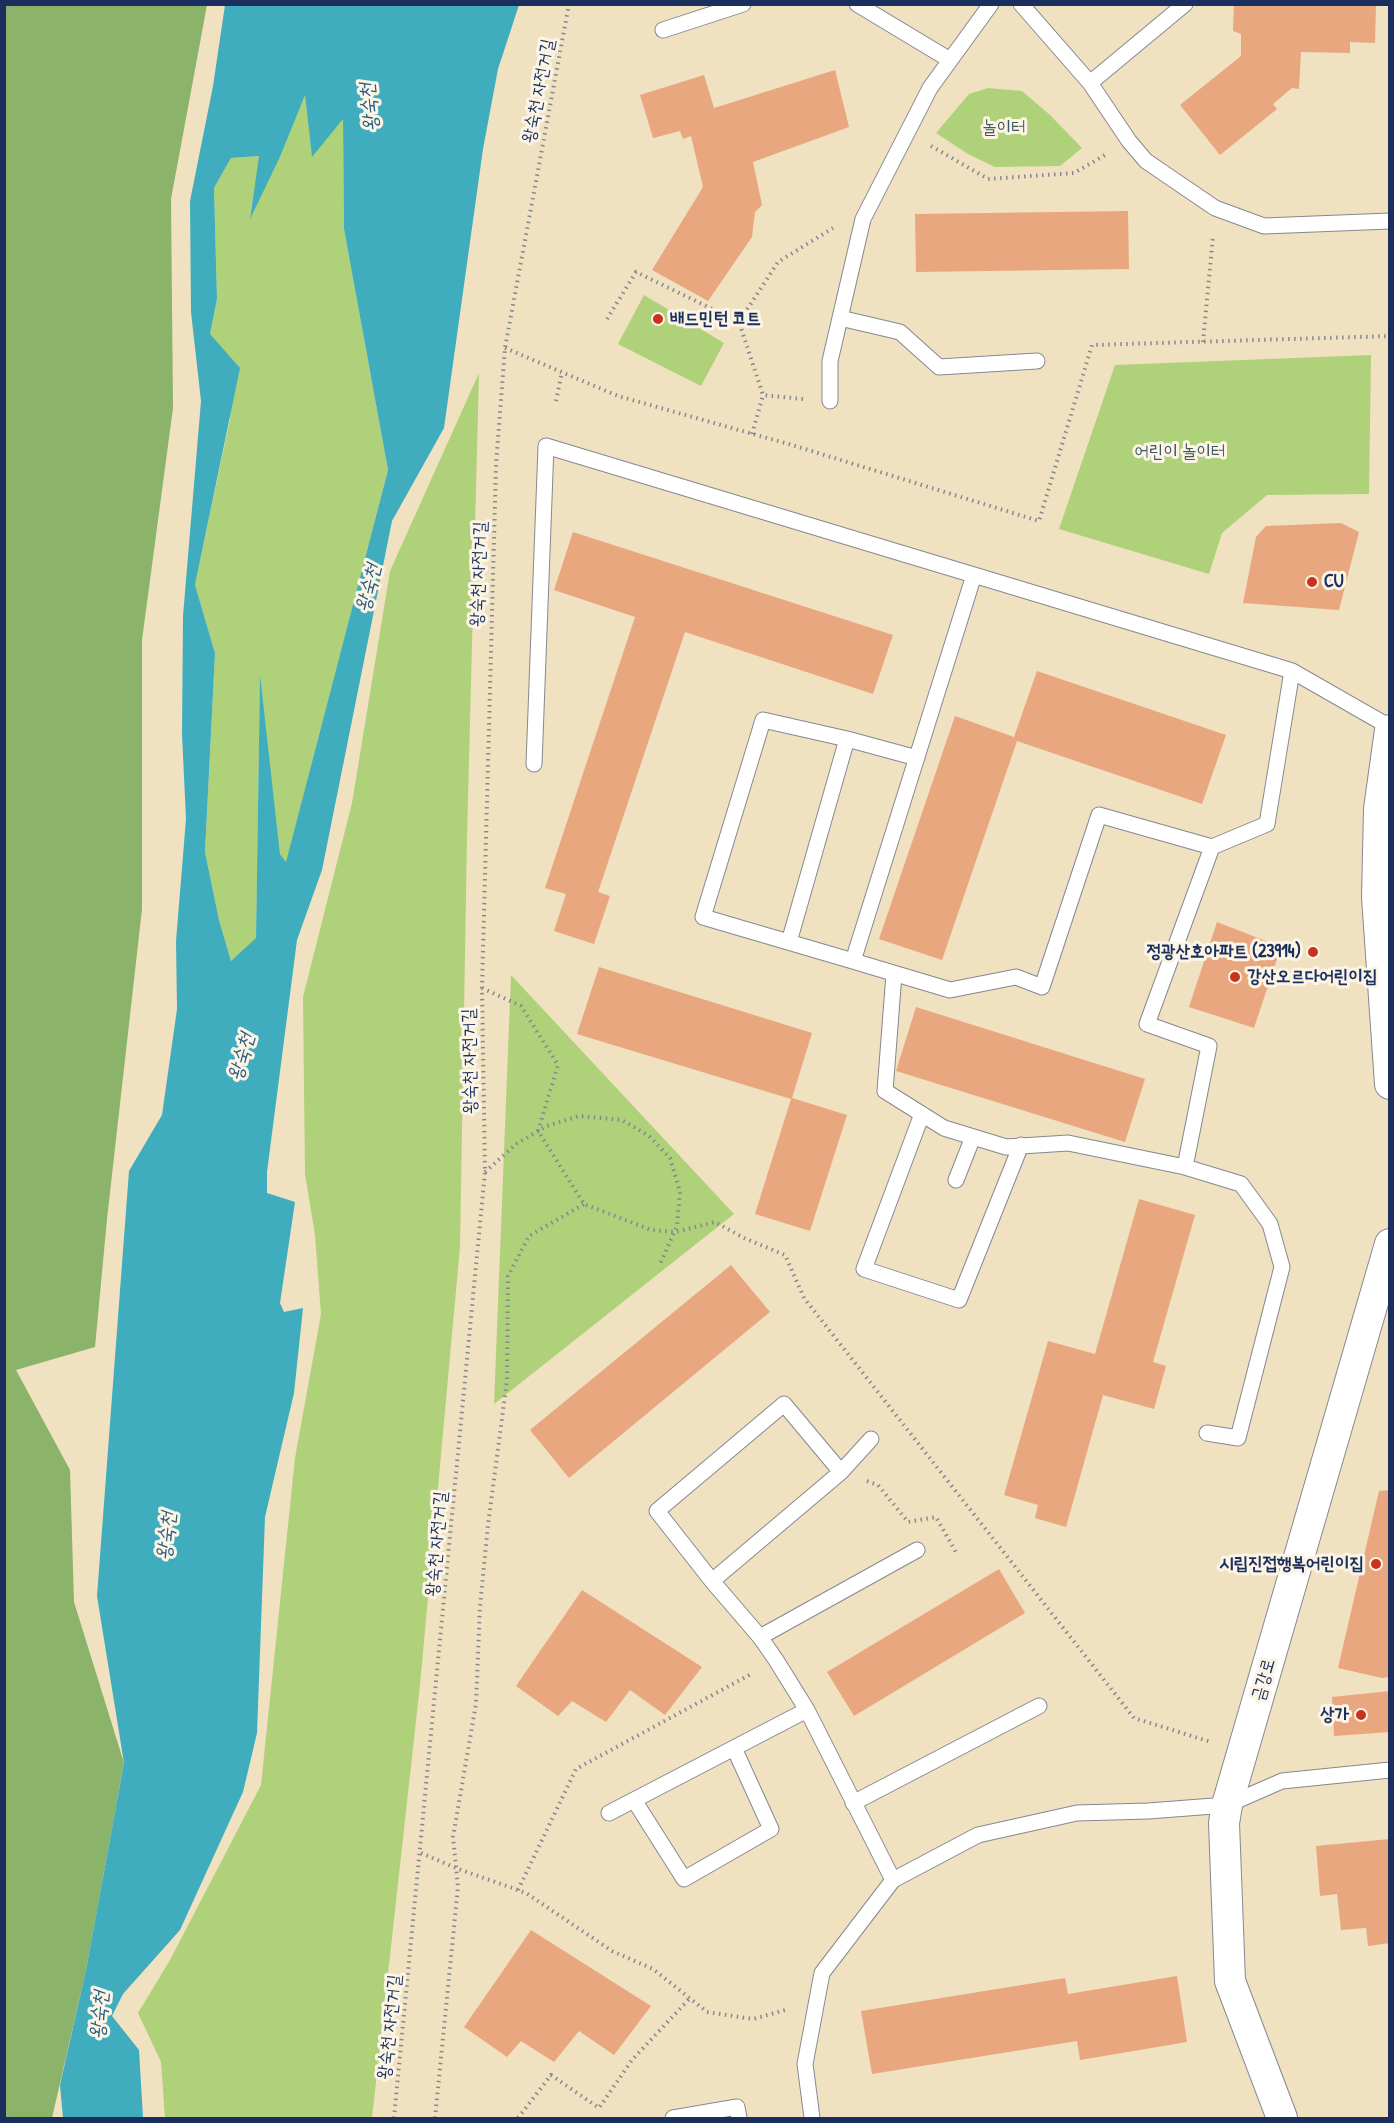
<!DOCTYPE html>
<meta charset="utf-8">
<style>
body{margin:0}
#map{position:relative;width:1394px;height:2123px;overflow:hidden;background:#f0e1c1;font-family:"Patrick Hand",sans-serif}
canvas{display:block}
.frame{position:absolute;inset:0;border:6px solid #1b2f5e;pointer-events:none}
</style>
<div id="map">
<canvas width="1394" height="2123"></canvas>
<div class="frame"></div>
</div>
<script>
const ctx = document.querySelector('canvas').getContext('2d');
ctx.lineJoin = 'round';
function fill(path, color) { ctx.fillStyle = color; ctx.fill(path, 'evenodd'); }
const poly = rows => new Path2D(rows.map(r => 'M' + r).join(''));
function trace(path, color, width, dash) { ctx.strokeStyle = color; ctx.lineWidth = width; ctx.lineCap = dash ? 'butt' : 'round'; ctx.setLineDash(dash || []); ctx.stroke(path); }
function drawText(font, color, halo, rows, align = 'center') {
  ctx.font = font + ' "Patrick Hand","Poor Story",sans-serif'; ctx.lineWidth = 6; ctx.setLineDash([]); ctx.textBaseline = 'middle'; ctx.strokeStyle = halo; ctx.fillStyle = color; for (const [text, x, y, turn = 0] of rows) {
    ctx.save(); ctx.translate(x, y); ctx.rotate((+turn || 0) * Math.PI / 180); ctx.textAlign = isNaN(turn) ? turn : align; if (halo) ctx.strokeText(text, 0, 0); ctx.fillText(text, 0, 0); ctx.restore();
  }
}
const green = poly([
 [988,88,1022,91,1050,115,1082,148,1060,166,995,167,968,154,936,133,969,94],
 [305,94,312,156,343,118,344,229,388,470,286,863,280,854,260,682,256,939,231,961,219,920,205,852,215,653,195,585,230,419,210,334,217,299,214,188,231,158,260,156,250,216,280,157],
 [644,295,724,343,701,386,618,344],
 [1371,355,1369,494,1267,495,1222,533,1209,574,1059,529,1115,365],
 [479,373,467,837,460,1247,420,1685,372,2118,165,2118,161,2062,138,2013,170,1960,261,1785,295,1458,321,1314,315,1235,305,1174,303,997,352,803,390,571],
 [511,975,734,1214,494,1404]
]);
const forest = poly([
 [5,5,207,5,171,199,173,408,142,640,142,909,107,1219,95,1347,16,1370,70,1470,74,1602,124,1763,86,1970,52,2118,5,2118]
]);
const water = poly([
 [225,5,519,5,498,69,483,149,444,428,392,521,322,870,297,940,267,1172,267,1193,295,1202,280,1303,284,1312,303,1308,294,1393,265,1517,257,1733,243,1792,180,1930,123,1994,112,2016,139,2050,143,2118,63,2118,60,2085,86,1970,124,1763,97,1596,129,1171,162,1115,177,1009,176,941,186,819,182,734,183,616,201,401,191,312,190,201,213,86],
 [305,95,312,157,343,119,344,229,388,470,286,862,280,854,260,675,256,938,231,961,219,920,205,852,215,653,195,585,240,368,210,334,217,299,214,188,231,158,259,156,250,219,280,157]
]);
const building = poly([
 [1234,4,1376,4,1375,43,1350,42,1350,53,1301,52,1299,89,1292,88,1273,104,1277,109,1220,155,1180,105,1241,56,1241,34,1233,31],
 [835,70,849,127,753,162,762,205,755,212,752,237,708,301,652,270,703,187,691,136,683,139,680,131,653,138,640,95,704,75,714,108],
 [1128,211,1129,269,916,272,915,214],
 [1341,523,1359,532,1339,610,1243,603,1256,537,1266,526],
 [573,532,893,635,873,694,685,632,598,892,610,896,594,944,554,931,566,894,545,888,635,617,554,590],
 [1037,671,1226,735,1202,804,1017,741,942,960,879,939,955,716,1014,737],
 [1217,922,1281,947,1254,1028,1189,1007],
 [599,967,812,1033,792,1098,847,1115,810,1231,755,1214,791,1099,577,1034],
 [916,1007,1145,1079,1125,1142,896,1071],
 [1139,1199,1195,1215,1153,1362,1166,1366,1154,1409,1103,1395,1066,1527,1035,1518,1038,1505,1004,1495,1048,1341,1095,1354],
 [731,1265,770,1312,569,1478,530,1430],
 [1390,1490,1390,1677,1382,1678,1338,1668,1379,1491],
 [999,1569,1025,1613,854,1716,827,1672],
 [582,1590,702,1667,665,1715,630,1690,606,1722,572,1701,558,1716,516,1686],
 [1390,1691,1390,1732,1334,1736,1332,1697],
 [1390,1839,1390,1943,1368,1946,1366,1928,1341,1930,1337,1894,1320,1896,1316,1846],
 [531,1930,651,2006,614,2055,579,2031,554,2062,521,2041,507,2057,464,2027],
 [1177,1976,1187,2042,1080,2060,1077,2041,872,2074,861,2011,1065,1978,1068,1994]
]);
const path = poly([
 [931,146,988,179,1074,173,1107,154],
 [607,319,636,272,739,322],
 [1203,342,1213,236],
 [505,348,618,396,792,445,1039,521,1092,345,1390,336],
 [803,399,763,395,739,322,778,262,833,228],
 [556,401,562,372],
 [752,434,763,395],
 [482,988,521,1006,558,1065,538,1131,584,1204,651,1230,675,1232,715,1222,744,1238,785,1255,804,1298,1134,1718,1211,1742],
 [485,1172,516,1144,547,1126,579,1116,622,1120,649,1136,670,1158,680,1192,677,1226,660,1264],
 [867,1481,878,1485,908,1522,936,1517,957,1554],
 [421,1853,456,1868,526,1893,612,1951,653,1969,707,2012,753,2019,789,2009],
 [518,1890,576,1769,753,1673],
 [394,2118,485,1172,482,988,496,465,505,348,569,4],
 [435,2118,458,1887,453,1837,476,1704,480,1606,488,1525,507,1380,508,1276,529,1236,584,1204],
 [518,2118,551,2075,599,2108,632,2060,690,1998]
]);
const service = poly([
 [857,4,950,60],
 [1021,4,1090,83,1129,141,1146,161,1215,208,1264,226,1390,221],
 [663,30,743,4],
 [1090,83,1185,4],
 [840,318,900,332,939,367,1037,361],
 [830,401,830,361,863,219,930,88,991,4],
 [847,739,917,758],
 [534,764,546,446,1292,671,1390,727],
 [789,942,847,739,763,720,703,917,853,961,974,575],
 [853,961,950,990,1016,977,1042,987,1099,815,1212,847],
 [894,974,885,1091,944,1128,1006,1147,1068,1143,1185,1167],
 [922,1114,864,1269,959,1300,1021,1145],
 [956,1180,973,1137],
 [1207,1433,1238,1438,1282,1267,1270,1224,1241,1184,1185,1167,1209,1046,1147,1024,1212,847,1267,824,1292,671],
 [841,1472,871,1439],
 [712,1581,841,1472,784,1404,657,1511,712,1581,760,1637,776,1660,807,1710,893,1880],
 [760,1637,917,1550],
 [634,1800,684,1879,771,1829,734,1748],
 [853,1803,1039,1706],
 [609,1813,807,1710],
 [673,2118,737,2107,739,2118],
 [812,2118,805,2064,822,1973,893,1880,978,1835,1077,1813,1148,1811,1227,1805,1282,1781,1390,1770]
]);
const minor = poly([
 [1390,730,1379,809,1377,897,1390,1084],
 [1282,2118,1230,1981,1224,1823,1227,1805,1390,1244]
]);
const markers = [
 [658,319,6,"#c8321e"],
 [1312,582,6,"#c8321e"],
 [1313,952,6,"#c8321e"],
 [1235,977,6,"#c8321e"],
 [1376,1564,6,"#c8321e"],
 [1361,1715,6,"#c8321e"]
];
const streetNames = [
 ["왕숙천 자전거길",539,91,-79],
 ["왕숙천 자전거길",479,574,-88],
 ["왕숙천 자전거길",470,1061,-91],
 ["왕숙천 자전거길",437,1544,-85],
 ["금강로",1264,1680,-74],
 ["왕숙천 자전거길",390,2027,-84]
];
const parkNames = [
 ["놀이터",1004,128],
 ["어린이 놀이터",1180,452]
];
const poiNames = [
 ["배드민턴 코트",670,319],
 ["CU",1324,582],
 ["정광산호아파트 (23914)",1301,952,"right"],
 ["강산오르다어린이집",1247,977],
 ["시립진접행복어린이집",1364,1564,"right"],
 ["상가",1349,1715,"right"]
];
const waterNames = [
 ["왕숙천",370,107,-96],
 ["왕숙천",369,588,-76],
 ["왕숙천",242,1057,-74],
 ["왕숙천",167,1536,-84],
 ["왕숙천",100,2015,-85]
];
fill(green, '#afd179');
fill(forest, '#8bb369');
fill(water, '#3fadbd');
fill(building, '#e8a77f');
trace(service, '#868890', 17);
trace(minor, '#868890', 32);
trace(path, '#868890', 4, [1.5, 4.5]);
trace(service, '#fff', 15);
trace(minor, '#fff', 30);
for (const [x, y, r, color] of markers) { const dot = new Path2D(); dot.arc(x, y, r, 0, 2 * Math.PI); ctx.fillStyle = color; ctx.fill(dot); trace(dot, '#fcf5e5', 2); }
drawText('18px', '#1b2f5e', '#fcf5e5', streetNames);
drawText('18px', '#405865', '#fcf5e5', parkNames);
drawText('bold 18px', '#1b2f5e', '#fcf5e5', poiNames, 'left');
drawText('italic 20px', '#285b7f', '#fcf5e5', waterNames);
</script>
